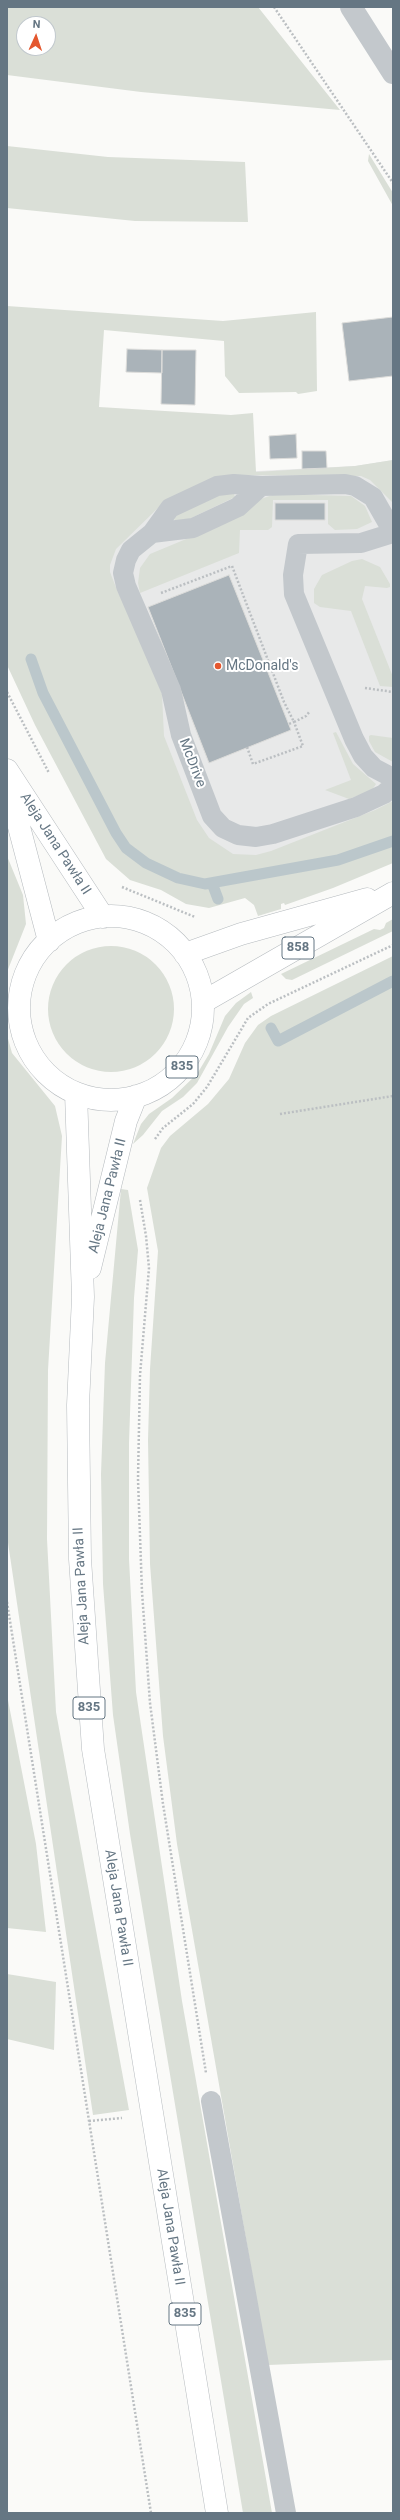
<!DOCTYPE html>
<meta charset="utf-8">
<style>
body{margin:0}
#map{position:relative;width:400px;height:2520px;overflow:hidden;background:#fafaf8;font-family:Roboto,sans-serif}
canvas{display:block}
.frame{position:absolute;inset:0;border:8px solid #657683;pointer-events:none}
.north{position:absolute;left:16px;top:16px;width:40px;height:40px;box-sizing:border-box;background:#fff;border:1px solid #c1c8cd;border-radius:50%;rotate:3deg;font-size:11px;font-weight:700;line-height:16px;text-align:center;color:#657683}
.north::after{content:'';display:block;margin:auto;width:14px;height:18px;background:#e4572e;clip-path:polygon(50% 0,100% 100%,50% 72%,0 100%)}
</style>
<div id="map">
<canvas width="400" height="2520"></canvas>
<div class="frame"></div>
<div class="north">N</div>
</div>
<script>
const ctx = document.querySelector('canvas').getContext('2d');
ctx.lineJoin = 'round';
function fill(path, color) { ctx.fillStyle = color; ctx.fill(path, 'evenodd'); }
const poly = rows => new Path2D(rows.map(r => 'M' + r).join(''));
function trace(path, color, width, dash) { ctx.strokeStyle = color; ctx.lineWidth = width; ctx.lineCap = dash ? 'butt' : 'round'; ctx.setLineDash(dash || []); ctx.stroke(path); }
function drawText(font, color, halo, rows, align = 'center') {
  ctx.font = font + ' Roboto,sans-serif'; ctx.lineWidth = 4; ctx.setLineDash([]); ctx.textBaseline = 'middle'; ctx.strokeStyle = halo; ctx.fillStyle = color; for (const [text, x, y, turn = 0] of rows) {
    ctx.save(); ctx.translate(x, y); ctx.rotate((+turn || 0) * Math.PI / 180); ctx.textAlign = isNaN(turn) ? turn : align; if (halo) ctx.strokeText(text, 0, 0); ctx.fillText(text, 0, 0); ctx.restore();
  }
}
const built = poly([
 [393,460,393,815,250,868,207,861,105,686,103,469,219,473,355,466]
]);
const green = poly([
 [7,7,258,7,340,110,141,92,7,75],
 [24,24,48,24,48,48,24,48],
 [7,146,108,157,245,162,248,222,135,221,7,208],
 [369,154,393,193,393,206,368,161],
 [7,306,223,321,316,312,317,391,298,394,296,392,239,393,225,376,224,341,104,330,99,407,231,415,253,413,256,472,355,466,393,460,393,503,370,480,361,476,234,475,162,504,116,549,110,565,110,572,117,590,140,638,162,694,164,736,197,820,209,838,233,854,256,855,271,851,375,810,393,801,393,863,333,888,285,905,284,903,281,904,281,909,258,916,254,905,245,898,209,908,186,904,161,890,130,880,106,859,35,725,7,665],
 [222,494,234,494,235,497,187,520,175,521,174,519,177,513],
 [275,494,351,496,365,506,372,522,357,529,335,530,328,524,328,500,273,500,272,527,268,530,240,530,239,553,140,593,138,583,140,568,150,554,232,520,261,499],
 [362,559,380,567,390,584,390,587,387,588,365,586,362,599,393,677,393,687,380,686,351,611,320,607,314,603,314,589,322,575,352,561],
 [336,732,353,764,376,784,372,790,349,799,325,790,351,780,333,733],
 [371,735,393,738,393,762,375,752,369,741,369,736],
 [7,856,23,895,26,924,7,972],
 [393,919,393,931,292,980,286,979,281,974,374,929,380,930,384,928,386,923],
 '48 1009a63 63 0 1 1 126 0a63 63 0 1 1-126 0Z',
 [393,956,393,2360,268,2365,177,1844,163,1736,150,1564,148,1440,150,1369,158,1251,147,1188,161,1148,170,1136,208,1104,229,1079,245,1043,258,1025,271,1016],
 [251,992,253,998,244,1004,228,1027,197,1083,183,1097,162,1111,143,1135,133,1144,141,1124,149,1114,172,1098,197,1074,209,1054,225,1016,236,1003],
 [7,1035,12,1053,55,1106,62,1136,48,1370,47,1539,56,1712,129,2110,93,2115,7,1536],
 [121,1189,128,1190,138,1250,134,1298,129,1443,129,1559,136,1692,182,2001,272,2513,243,2513,130,1834,113,1715,103,1584,101,1474,105,1363],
 [7,1695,36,1844,46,1932,7,1928],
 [7,1974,56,1982,54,2050,7,2039]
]);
const stream = poly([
 [31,659,43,693,116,833,126,848,146,863,178,878,205,884,338,860,393,841],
 [212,883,218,899],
 [271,1028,278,1041,393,981]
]);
const building = poly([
 [393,317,393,376,349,381,342,323,393,317],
 [127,349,162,350,162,373,126,372,127,349],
 [162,350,196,350,195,405,161,404,162,350],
 [296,434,297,458,270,459,269,436,296,434],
 [302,451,326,451,327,468,302,469,302,451],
 [275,503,325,503,325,520,275,520,275,503],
 [229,575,291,730,209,763,148,607,229,575]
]);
const path = poly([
 [274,7,393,183],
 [161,593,232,566,284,702,294,722,306,716,310,711],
 [365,688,393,692],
 [7,692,49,773],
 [247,747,253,764,303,746,294,722,289,724],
 [122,887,195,917],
 [280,1114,393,1096],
 [155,1139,163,1128,193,1104,207,1087,248,1018,268,1004,393,945],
 [140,1200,146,1236,149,1268,140,1375,138,1479,142,1592,150,1703,163,1804,206,2073],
 [7,1602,151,2513],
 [89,2121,122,2118]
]);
const service = poly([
 [393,532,373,497,355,486,345,484,261,486,234,484,217,486,170,508,152,533,131,550,126,560,123,573,126,586,171,690,181,735,212,816,223,828,238,835,256,837,273,834,356,807,384,794,393,786],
 [152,533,193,528,238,507,261,486],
 [393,533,361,543,298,544,293,575,294,594,354,739,363,756,374,768,393,778],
 [211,2101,286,2513]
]);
const minor = poly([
 [351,7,393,73]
]);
const primary = poly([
 [7,770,103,917],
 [7,781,49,941],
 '19 1008a92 92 0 1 1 184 0a92 92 0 1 1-184 0Z',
 [185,954,241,934,367,899],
 [203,1002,393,893],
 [76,1093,83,1297,78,1405,80,1559,93,1749,217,2513],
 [90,1268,126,1121,136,1096]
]);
const markers = [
 [218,666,4,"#e4572e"]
];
const shields = [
 [298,948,32],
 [182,1067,32],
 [89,1708,32],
 [185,2314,32]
];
const shieldNames = [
 ["858",298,948],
 ["835",182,1067],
 ["835",89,1708],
 ["835",185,2314]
];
const poiNames = [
 ["McDonald's",226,666]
];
const streetNames = [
 ["McDrive",192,763,69],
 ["Aleja Jana Pawła II",55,844,57],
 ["Aleja Jana Pawła II",108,1196,-76],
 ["Aleja Jana Pawła II",82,1586,-93],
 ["Aleja Jana Pawła II",118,1908,81],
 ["Aleja Jana Pawła II",170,2227,81]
];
fill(built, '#e8e9e9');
fill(green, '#dadfd7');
trace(stream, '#bbc7cb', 11);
fill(building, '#aab3b9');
trace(building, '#dcdcda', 1);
trace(primary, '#b5babe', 23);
trace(path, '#bbbfc2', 2.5, [2, 2]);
trace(service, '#c3c8cc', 20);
trace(minor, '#c3c8cc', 22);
trace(primary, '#fff', 22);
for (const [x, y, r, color] of markers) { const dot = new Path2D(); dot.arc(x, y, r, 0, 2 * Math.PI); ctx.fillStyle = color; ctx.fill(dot); trace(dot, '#fff', 1.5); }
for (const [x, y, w] of shields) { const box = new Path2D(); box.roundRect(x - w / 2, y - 11, w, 22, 3); ctx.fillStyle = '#fff'; ctx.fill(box); trace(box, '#657683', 1); }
drawText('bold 13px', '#657683', null, shieldNames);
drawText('14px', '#657683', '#fff', poiNames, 'left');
drawText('14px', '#657683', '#fff', streetNames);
</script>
